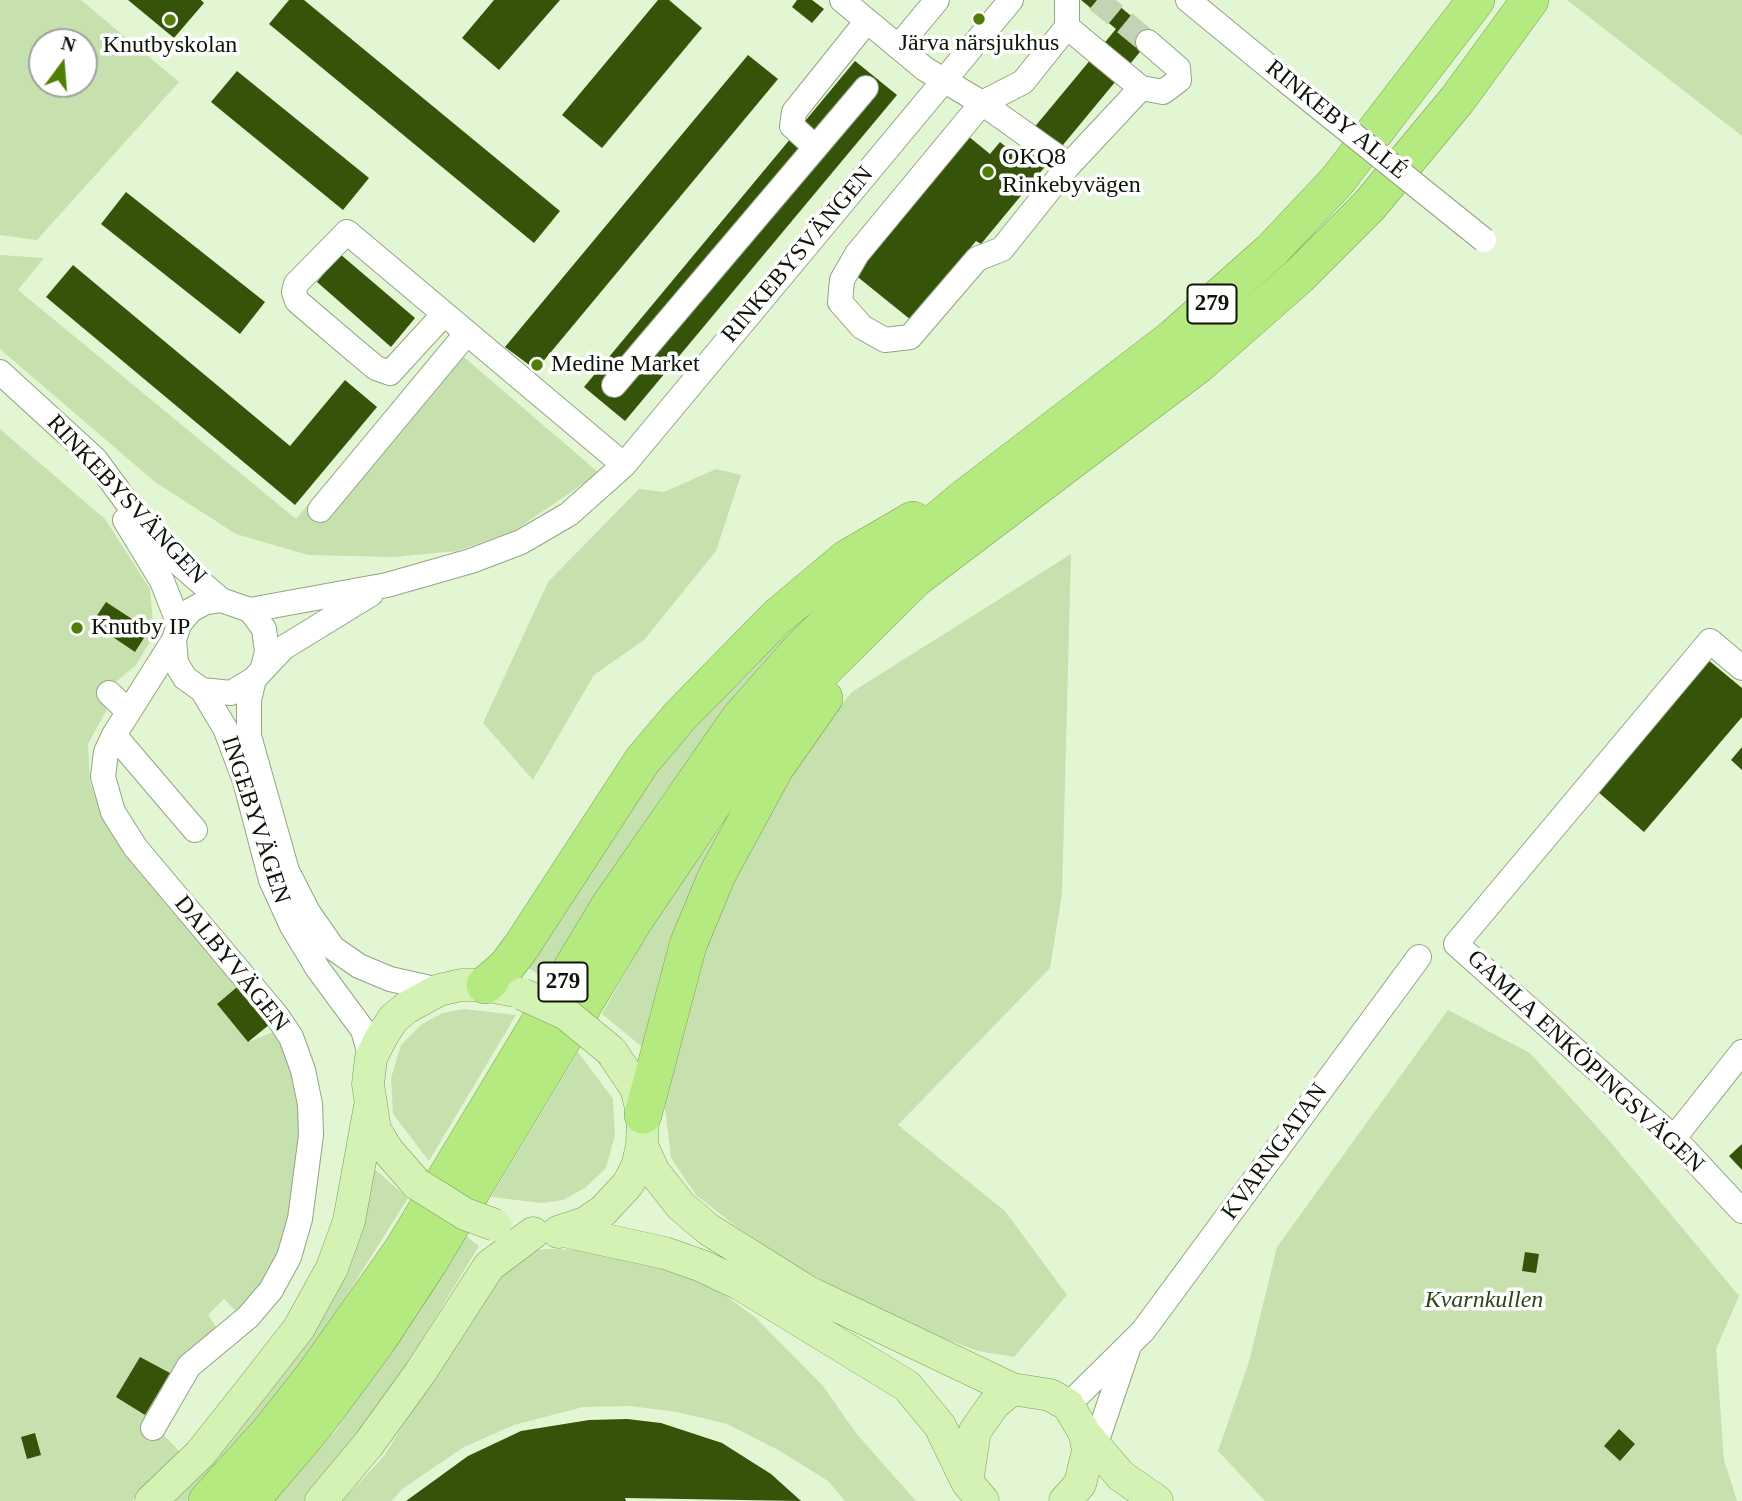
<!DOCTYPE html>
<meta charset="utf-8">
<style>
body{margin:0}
#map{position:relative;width:1742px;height:1501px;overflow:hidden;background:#e3f6d3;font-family:"Times New Roman",serif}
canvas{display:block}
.north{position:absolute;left:28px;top:28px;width:70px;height:70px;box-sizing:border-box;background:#fff;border:2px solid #9fa19c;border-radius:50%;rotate:16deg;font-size:19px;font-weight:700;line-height:28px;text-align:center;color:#0e1408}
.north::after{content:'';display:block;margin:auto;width:24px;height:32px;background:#517e07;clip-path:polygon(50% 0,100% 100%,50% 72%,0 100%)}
</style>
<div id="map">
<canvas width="1742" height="1501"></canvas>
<div class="north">N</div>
</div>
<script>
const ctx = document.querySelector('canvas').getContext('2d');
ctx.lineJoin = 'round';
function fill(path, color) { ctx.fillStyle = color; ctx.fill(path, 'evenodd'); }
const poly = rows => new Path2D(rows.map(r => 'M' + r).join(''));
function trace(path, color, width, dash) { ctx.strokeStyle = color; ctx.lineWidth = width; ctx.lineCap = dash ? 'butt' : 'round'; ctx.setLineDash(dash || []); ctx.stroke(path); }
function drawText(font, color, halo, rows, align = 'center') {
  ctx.font = font + ' "Times New Roman",serif'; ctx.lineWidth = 7; ctx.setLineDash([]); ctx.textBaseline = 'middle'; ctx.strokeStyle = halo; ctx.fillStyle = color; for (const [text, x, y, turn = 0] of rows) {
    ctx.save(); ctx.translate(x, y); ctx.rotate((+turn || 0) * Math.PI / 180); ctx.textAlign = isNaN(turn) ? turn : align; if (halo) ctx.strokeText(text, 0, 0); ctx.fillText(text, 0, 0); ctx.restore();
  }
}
const green = poly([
 [0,0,81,0,179,82,37,240,0,235],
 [42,42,84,42,84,84,42,84],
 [1567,0,1742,0,1742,136],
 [0,255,44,258,18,290,296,519,444,340,599,473,514,531,457,551,394,557,308,555,236,534,155,482,0,349],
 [0,429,105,519,150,589,154,635,136,665,98,697,107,709,88,744,90,783,105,819,243,982,217,1004,248,1042,276,1031,300,1085,301,1171,274,1269,239,1314,224,1299,208,1315,219,1331,170,1373,140,1358,145,1415,180,1452,132,1501,0,1501],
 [716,469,741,475,716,551,644,640,594,675,533,780,483,723,548,582,639,489,664,492],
 [1071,554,1062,894,1050,968,898,1125,1005,1211,1067,1295,1014,1357,978,1351,897,1321,798,1267,737,1227,696,1195,671,1158,665,1108,676,1036,726,888,771,803,822,727,852,692],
 [829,592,666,790,545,979,527,967,613,829,677,742,789,620],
 [751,786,647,1051,602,1014,662,909],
 [464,1009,516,1015,429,1161,393,1114,391,1078,401,1045,422,1024,443,1013],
 [1448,1010,1530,1053,1607,1138,1739,1296,1716,1349,1724,1460,1737,1501,1265,1501,1218,1451,1249,1362,1277,1247],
 [578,1052,613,1099,615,1135,606,1168,585,1188,563,1200,542,1203,491,1197],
 [372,1167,408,1198,323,1333,242,1443,186,1501,166,1501,209,1460],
 [465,1235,479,1246,398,1379,308,1501,271,1501,335,1432],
 [549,1249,584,1250,671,1269,711,1285,756,1318,823,1386,856,1433,916,1501,845,1501,828,1481,780,1451,727,1424,677,1412,630,1406,583,1407,514,1425,464,1447,402,1489,392,1501,342,1501,384,1456,500,1266,525,1251]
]);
const building = poly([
 [128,0,201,0,204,3,174,38],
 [289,0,304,0,560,211,534,243,269,24],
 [494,0,560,0,499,70,462,38],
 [658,0,669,0,702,28,602,148,562,115],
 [797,0,812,0,824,9,812,23,792,7],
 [1081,0,1112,0,1154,35,981,244,976,241,911,320,854,274,968,136,990,154,1000,142,1013,153,1116,29],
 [748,55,778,79,536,370,505,347],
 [855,61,897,95,625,421,584,387],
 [237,71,369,178,343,210,211,102],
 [126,192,265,302,240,334,101,224],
 [340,254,415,318,391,347,317,282],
 [73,265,290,446,345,380,377,407,295,505,46,297],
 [106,602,149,630,135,652,92,623],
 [1707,659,1742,688,1742,717,1644,832,1597,791],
 [1742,747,1742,770,1731,760],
 [243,982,275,1020,248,1042,217,1004],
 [1742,1144,1742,1170,1729,1156],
 [1525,1252,1539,1254,1536,1273,1522,1271],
 [140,1357,170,1373,145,1415,116,1397],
 [627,1419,661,1423,722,1443,771,1474,801,1501,625,1498,626,1501,406,1501,468,1456,521,1431,589,1420],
 [1619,1429,1635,1444,1620,1461,1604,1446],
 [35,1433,41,1455,27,1459,21,1437]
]);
const minorTunnel = poly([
 [1097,0,1148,42]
]);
const minor = poly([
 [842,0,925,69,982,103,857,254,842,280,840,302,862,327,885,340,910,337,977,259,1002,249,1069,165,1141,88],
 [1067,0,1067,27],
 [1188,0,1284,79],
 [898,47,937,0],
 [815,147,792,126,794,112,867,21],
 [1069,165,982,103,1023,82,1067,27,1141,88,1163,92,1179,80,1178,68,1148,42],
 [444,314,390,373,376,368,352,348,297,301,294,292,296,284,347,232,624,465],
 [0,372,95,459,137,516,175,560,221,600],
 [614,385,866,88],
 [320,510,467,333],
 [125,520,162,581,179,624],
 [250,610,387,585,471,561,521,542,569,514,624,465,1011,0],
 [263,667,267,652,264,629,250,610,221,600,206,602,191,610,179,624,174,640,176,663,185,678,202,690,231,693,254,679,283,648,371,594],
 [1742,668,1710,641,1456,944,1674,1138,1742,1211],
 [254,679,249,700,249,736,287,871,308,912,333,948,359,966,390,979,439,990],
 [202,690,225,728,245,781,271,880,292,926,318,969,363,1030,371,1058],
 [109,693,128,711],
 [114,735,195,830],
 [1674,1138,1742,1052],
 [1068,1405,1143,1331,1419,957],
 [153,1428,189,1366,248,1317,271,1290,289,1257,300,1219,311,1135,310,1104,303,1070,291,1037,277,1016,135,847,113,812,103,777,106,752,114,735,174,640],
 [1095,1446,1128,1349]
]);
const major = poly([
 [642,1146,654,1172,681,1206,708,1229,808,1292,1012,1389,1050,1395,1068,1405,1085,1434,1088,1451,1080,1484,1065,1501],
 [417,1184,388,1151,375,1130,368,1084,371,1058,381,1038,393,1019,406,1008,439,990,461,985,485,985,510,990],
 [564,1231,665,1253,702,1266,740,1284,907,1386,940,1426,967,1482,983,1501],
 [558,1232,585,1223,603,1211,628,1184,637,1167,642,1146,643,1115,636,1088,611,1051],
 [1085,1434,1121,1476,1157,1501],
 [967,1482,975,1431,994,1404,1012,1389],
 [151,1501,200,1454,261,1377,299,1328,332,1268,349,1221,370,1106],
 [321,1501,368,1445,420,1373,489,1266,533,1233]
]);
const highway = poly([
 [485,985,506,967,521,947,642,761,680,716,777,617,846,559,913,520],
 [643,1115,688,945,717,875,775,768,824,698],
 [207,1501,270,1431,315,1374,403,1249,610,905,739,719,798,652,893,558,963,499,1173,338,1272,250,1337,181,1476,0],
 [250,1501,315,1425,378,1340,429,1262,635,919,719,795,764,736,821,672,916,578,1199,364,1299,276,1369,206,1457,100,1530,0]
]);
const minorBridge = poly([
 [1284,79,1484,240]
]);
const majorBridge = poly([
 [522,994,566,1014,611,1051],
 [417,1184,465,1214,495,1225]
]);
const markers = [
 [979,19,7,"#517e07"],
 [170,20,7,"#517e07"],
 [988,172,7,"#517e07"],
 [537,365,7,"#517e07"],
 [77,628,7,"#517e07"]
];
const shields = [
 [1212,304,49],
 [563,982,49]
];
const shieldNames = [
 ["279",1212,304],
 ["279",563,982]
];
const poiNames = [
 ["Järva närsjukhus",979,44,"center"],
 ["Knutbyskolan",170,46,"center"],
 ["OKQ8",1002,158],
 ["Rinkebyvägen",1002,186],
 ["Medine Market",551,365],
 ["Knutby IP",91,628]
];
const streetNames = [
 ["RINKEBY ALLÉ",1336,120,39],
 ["RINKEBYSVÄNGEN",798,255,-50],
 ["RINKEBYSVÄNGEN",126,500,47],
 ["INGEBYVÄGEN",255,820,72],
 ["DALBYVÄGEN",231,964,51],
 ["GAMLA ENKÖPINGSVÄGEN",1585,1062,43],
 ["KVARNGATAN",1275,1152,-54]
];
const parkNames = [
 ["Kvarnkullen",1484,1301]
];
fill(green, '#c6e0ae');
fill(building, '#355309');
trace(minorTunnel, '#c3d4b5', 24, [24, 12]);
trace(minor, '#93a484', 26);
trace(major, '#7b9f56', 33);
trace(highway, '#7b9f56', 38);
trace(minor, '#fff', 24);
trace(major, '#d3f2b3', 32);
trace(highway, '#b5ea80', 37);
trace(minorBridge, '#93a484', 26, []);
trace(majorBridge, '#7b9f56', 33, []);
trace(minorBridge, '#fff', 24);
trace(majorBridge, '#d3f2b3', 32);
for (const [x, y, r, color] of markers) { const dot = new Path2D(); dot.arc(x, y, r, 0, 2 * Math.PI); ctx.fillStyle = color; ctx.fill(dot); trace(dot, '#fff', 2.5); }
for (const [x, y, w] of shields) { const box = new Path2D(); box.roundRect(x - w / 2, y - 19.5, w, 39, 5); ctx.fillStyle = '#fff'; ctx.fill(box); trace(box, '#0e1408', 2); }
drawText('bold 23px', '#0e1408', null, shieldNames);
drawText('24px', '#0e1408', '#fff', poiNames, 'left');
drawText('24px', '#0e1408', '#fff', streetNames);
drawText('italic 24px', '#2f4614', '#fff', parkNames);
</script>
